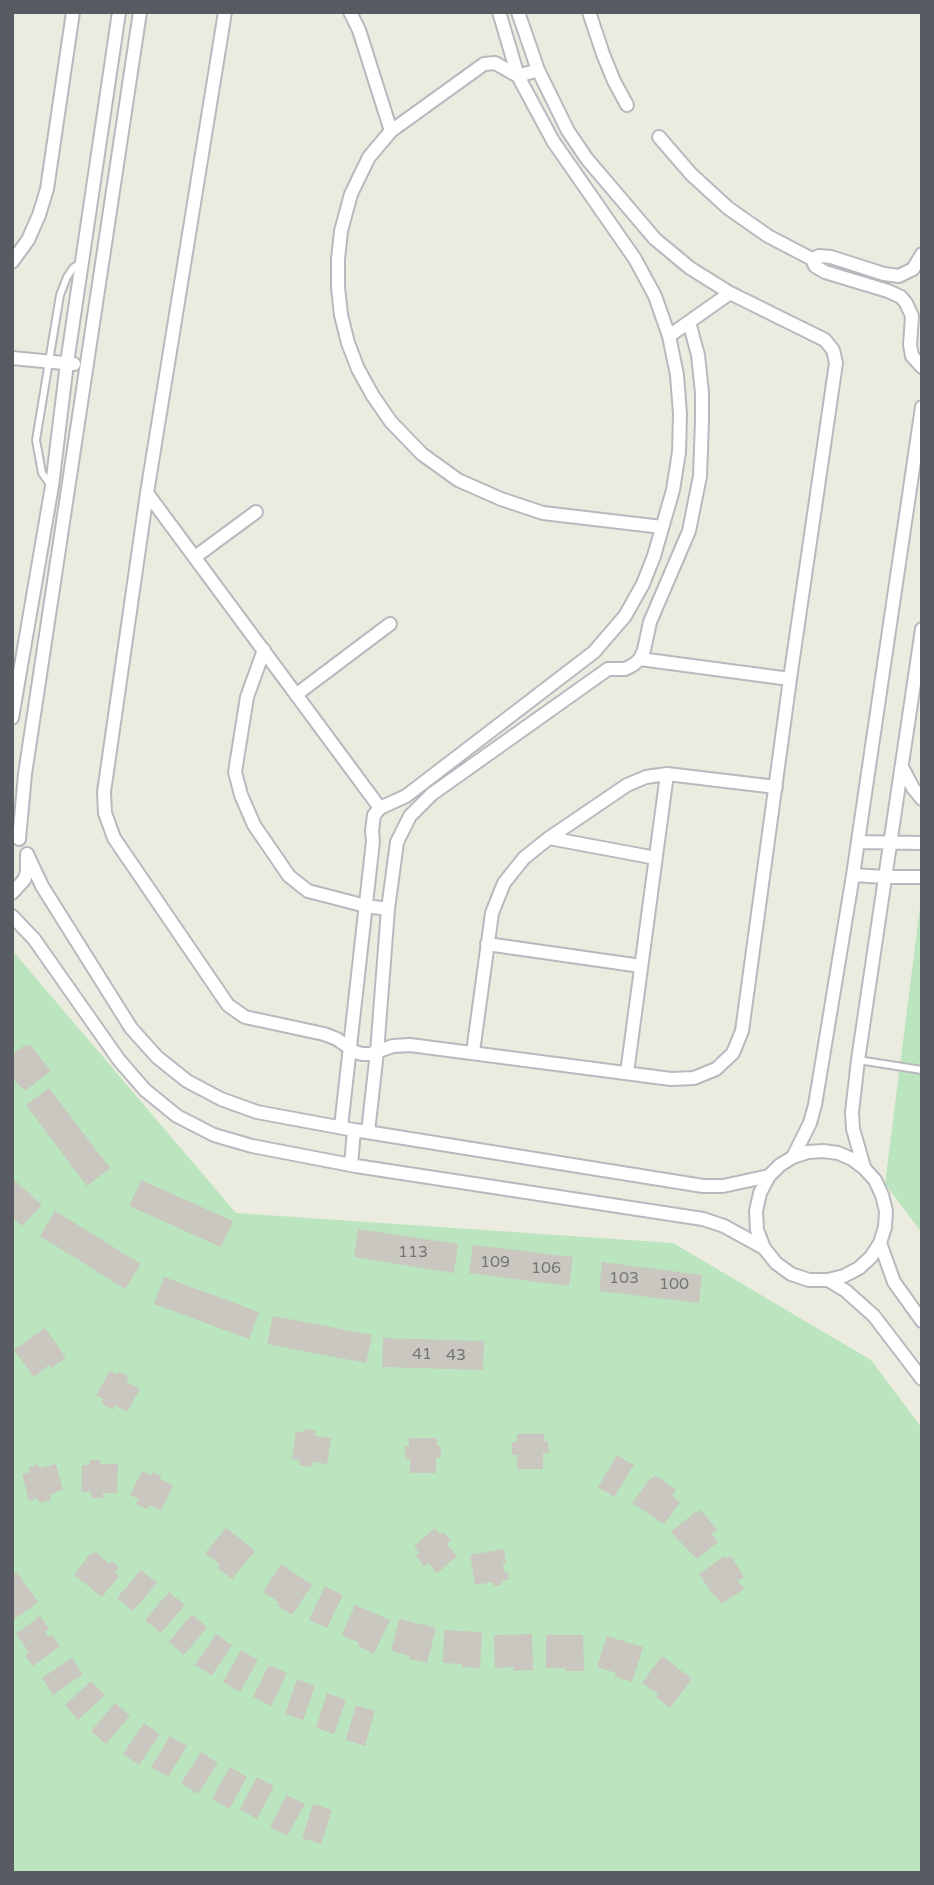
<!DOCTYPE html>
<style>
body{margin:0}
#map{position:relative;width:934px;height:1885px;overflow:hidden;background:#ecebdf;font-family:"Varela Round",sans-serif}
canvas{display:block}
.frame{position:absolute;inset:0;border:14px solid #585b61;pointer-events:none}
</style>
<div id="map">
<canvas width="934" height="1885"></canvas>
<div class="frame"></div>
</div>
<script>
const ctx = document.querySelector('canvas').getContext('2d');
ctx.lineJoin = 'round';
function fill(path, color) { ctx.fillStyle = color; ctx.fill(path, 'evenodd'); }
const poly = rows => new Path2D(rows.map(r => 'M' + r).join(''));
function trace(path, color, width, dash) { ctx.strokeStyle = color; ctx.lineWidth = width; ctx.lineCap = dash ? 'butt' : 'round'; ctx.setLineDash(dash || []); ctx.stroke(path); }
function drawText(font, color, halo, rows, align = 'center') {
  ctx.font = font + ' "Varela Round",sans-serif'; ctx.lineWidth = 5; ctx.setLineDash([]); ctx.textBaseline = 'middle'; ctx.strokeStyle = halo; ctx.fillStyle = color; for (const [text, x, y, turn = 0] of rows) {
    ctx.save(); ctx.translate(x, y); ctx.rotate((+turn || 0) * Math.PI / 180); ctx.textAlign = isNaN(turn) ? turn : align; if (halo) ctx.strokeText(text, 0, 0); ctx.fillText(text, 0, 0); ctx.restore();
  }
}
const green = poly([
 [921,899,922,899,922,1233,885,1184],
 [12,950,236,1213,673,1243,871,1360,922,1428,922,1873,12,1873]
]);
const building = poly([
 [30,1044,51,1071,25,1091,12,1078,12,1055,25,1045,27,1047],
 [49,1088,110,1168,87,1186,26,1105],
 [12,1178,42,1205,22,1226,12,1217],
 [141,1180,233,1221,221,1247,129,1206],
 [55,1211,141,1264,125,1289,40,1236],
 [358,1229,458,1244,454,1273,354,1257],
 [473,1245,573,1257,569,1286,469,1273],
 [602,1262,702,1275,699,1303,599,1291],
 [164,1277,259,1312,249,1339,154,1304],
 [273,1316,372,1335,366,1363,267,1344],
 [45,1328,66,1358,51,1368,49,1365,34,1377,14,1350],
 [383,1338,484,1341,483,1370,382,1367],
 [110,1371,117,1375,118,1371,129,1377,126,1382,140,1389,127,1412,115,1405,113,1410,101,1403,104,1399,96,1395],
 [304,1429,316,1431,315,1436,331,1438,327,1464,313,1462,312,1467,299,1465,300,1460,292,1459,296,1431,303,1433],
 [517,1434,544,1434,544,1441,548,1441,549,1453,543,1453,543,1469,517,1469,517,1455,512,1455,512,1442,517,1442],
 [409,1438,437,1438,437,1446,441,1446,441,1458,436,1458,436,1473,410,1473,410,1459,405,1459,405,1446,409,1446],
 [617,1455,634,1465,614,1497,598,1487],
 [90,1460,100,1460,100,1464,118,1464,117,1493,103,1493,103,1498,91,1498,91,1492,81,1492,82,1465,90,1465],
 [38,1464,39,1468,56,1464,63,1490,50,1494,51,1500,39,1503,38,1498,29,1501,22,1474,30,1472,29,1467],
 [142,1471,151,1476,153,1472,162,1476,160,1479,173,1486,161,1510,149,1505,147,1509,136,1504,139,1499,130,1495],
 [655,1475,676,1490,672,1496,680,1502,664,1524,632,1503,651,1478,653,1479],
 [700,1510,717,1529,711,1534,718,1542,697,1559,671,1532,695,1512,696,1513],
 [226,1528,255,1551,232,1579,218,1568,220,1565,205,1553],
 [435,1528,440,1534,443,1532,451,1541,447,1544,457,1556,437,1573,428,1563,424,1566,416,1556,419,1553,414,1546],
 [504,1549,506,1563,503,1564,504,1573,508,1572,509,1579,501,1581,501,1585,494,1586,493,1582,475,1585,470,1555],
 [95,1551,109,1564,112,1561,119,1567,115,1572,119,1576,102,1597,74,1575,90,1554,92,1555],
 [725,1556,726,1558,731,1556,744,1577,738,1581,744,1589,721,1604,715,1595,714,1596,699,1574],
 [281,1564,312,1585,292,1615,277,1605,279,1602,263,1592],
 [141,1570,157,1583,133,1611,117,1598],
 [17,1572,38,1602,12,1621,12,1576],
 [325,1586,343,1595,327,1628,309,1620],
 [169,1592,185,1605,161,1633,145,1620],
 [355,1605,390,1620,374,1654,358,1646,359,1643,342,1635],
 [192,1614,207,1627,184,1655,169,1642],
 [40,1616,49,1629,45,1632,49,1637,52,1635,60,1646,33,1666,25,1655,29,1652,16,1634],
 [399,1619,436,1628,427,1663,409,1659,410,1656,391,1651],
 [444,1630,482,1632,480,1668,462,1667,462,1664,443,1663],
 [216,1634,232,1645,212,1675,195,1665],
 [532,1634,533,1670,514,1671,514,1667,495,1668,494,1635],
 [546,1635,583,1635,584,1671,565,1671,565,1668,546,1668],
 [607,1636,643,1647,632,1682,615,1676,616,1673,597,1667],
 [241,1650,258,1660,240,1692,223,1682],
 [662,1656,692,1679,670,1708,656,1697,658,1694,642,1683],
 [72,1658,83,1674,53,1695,42,1678],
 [269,1665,287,1673,271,1706,253,1697],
 [297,1679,315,1686,303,1720,285,1714],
 [91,1681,105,1695,78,1720,65,1705],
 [327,1693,346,1700,334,1734,316,1728],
 [115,1703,130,1716,106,1744,91,1731],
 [356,1705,375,1711,365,1746,346,1740],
 [144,1723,160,1734,139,1765,123,1754],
 [170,1736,187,1746,168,1777,151,1767],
 [201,1752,218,1763,198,1794,181,1783],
 [230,1767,247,1777,229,1809,212,1799],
 [257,1777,274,1786,257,1819,240,1809],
 [287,1795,305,1804,287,1836,270,1827],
 [313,1804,332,1810,321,1844,302,1838]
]);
const service = poly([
 [51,486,42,473,36,440,60,295,67,277,73,268,82,262],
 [858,1060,922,1070]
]);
const minor = poly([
 [225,12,147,493,104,792,105,813,114,838,228,1005,245,1017,324,1034,337,1039,355,1052,362,1054,370,1054,393,1046,410,1045,671,1079,694,1078,716,1069,733,1053,742,1031,790,679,836,363,833,350,825,340,730,293,690,268,655,239,587,159,568,131,538,70,518,12],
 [350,12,359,30,391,131],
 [589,12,603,54,614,81,627,105],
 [538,70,518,76,495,63,484,64,391,131,369,157,351,194,341,231,338,259,338,287,341,315,348,343,358,369,373,396,391,422,422,454,458,480,501,499,543,513,662,527],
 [659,137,691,174,728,208,768,236,812,259,815,266,825,272,888,291,901,297,906,303,912,316,910,345,912,356,922,367],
 [812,259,819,256,831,257,884,274,899,276,913,269,922,254],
 [12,262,28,240,39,215,47,189,73,12],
 [669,336,730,293],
 [12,358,74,364],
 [147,493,380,808],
 [195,557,256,512],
 [264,650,247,697,235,772,241,795,254,825,289,876,308,891,366,906,388,909],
 [640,659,790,679],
 [297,694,390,624],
 [12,718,52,486,67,363,119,12],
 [902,767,913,788,922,799],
 [549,838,656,858],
 [19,839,25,774,140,12],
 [858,842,922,843],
 [27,854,42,886,131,1028,157,1057,187,1081,221,1099,257,1112,354,1130,703,1186,723,1186,769,1176,780,1165,793,1157,808,1152,823,1151,838,1153,852,1159,864,1168,875,1180,882,1195,886,1211,885,1227,880,1243,871,1257,859,1268,844,1276,828,1280,809,1280,791,1274,776,1263,764,1248,757,1230,756,1211,760,1193,769,1176],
 [853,875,885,877,922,877],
 [12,893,24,880,27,872,27,856],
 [12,916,34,939,119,1060,145,1090,177,1116,214,1135,252,1146,356,1166,703,1219,724,1226,764,1248],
 [487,944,641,966],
 [473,1052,492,913,504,883,524,858,549,838,627,785,646,777,667,774,776,787],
 [627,1073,667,774],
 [341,1127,373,841,372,831,374,815,380,808,406,796,594,652,625,616,643,584,654,556,673,490,679,452,680,414,677,375,669,336,655,296,635,259,553,141,518,76,499,12],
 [368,1132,377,1052,388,909,397,842,410,816,432,794,608,669,625,669,633,665,640,659,644,650,650,622,689,531,700,476,702,421,702,393,698,355,689,322],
 [793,1157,810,1123,815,1105,853,875,922,407],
 [351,1165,354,1130],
 [864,1167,853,1129,852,1112,858,1060,922,629],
 [880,1243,894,1282,922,1321],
 [828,1280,846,1291,874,1316,922,1379]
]);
const numberNames = [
 ["113",413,1253],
 ["109",495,1263],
 ["106",546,1269],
 ["103",624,1279],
 ["100",674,1285],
 ["41",422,1355],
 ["43",456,1356]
];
fill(green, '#bbe5bf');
fill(building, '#c9c7bf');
trace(service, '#b8b9bf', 10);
trace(minor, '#b8b9bf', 16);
trace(service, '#fff', 6);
trace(minor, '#fff', 12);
drawText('16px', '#747678', null, numberNames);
</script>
